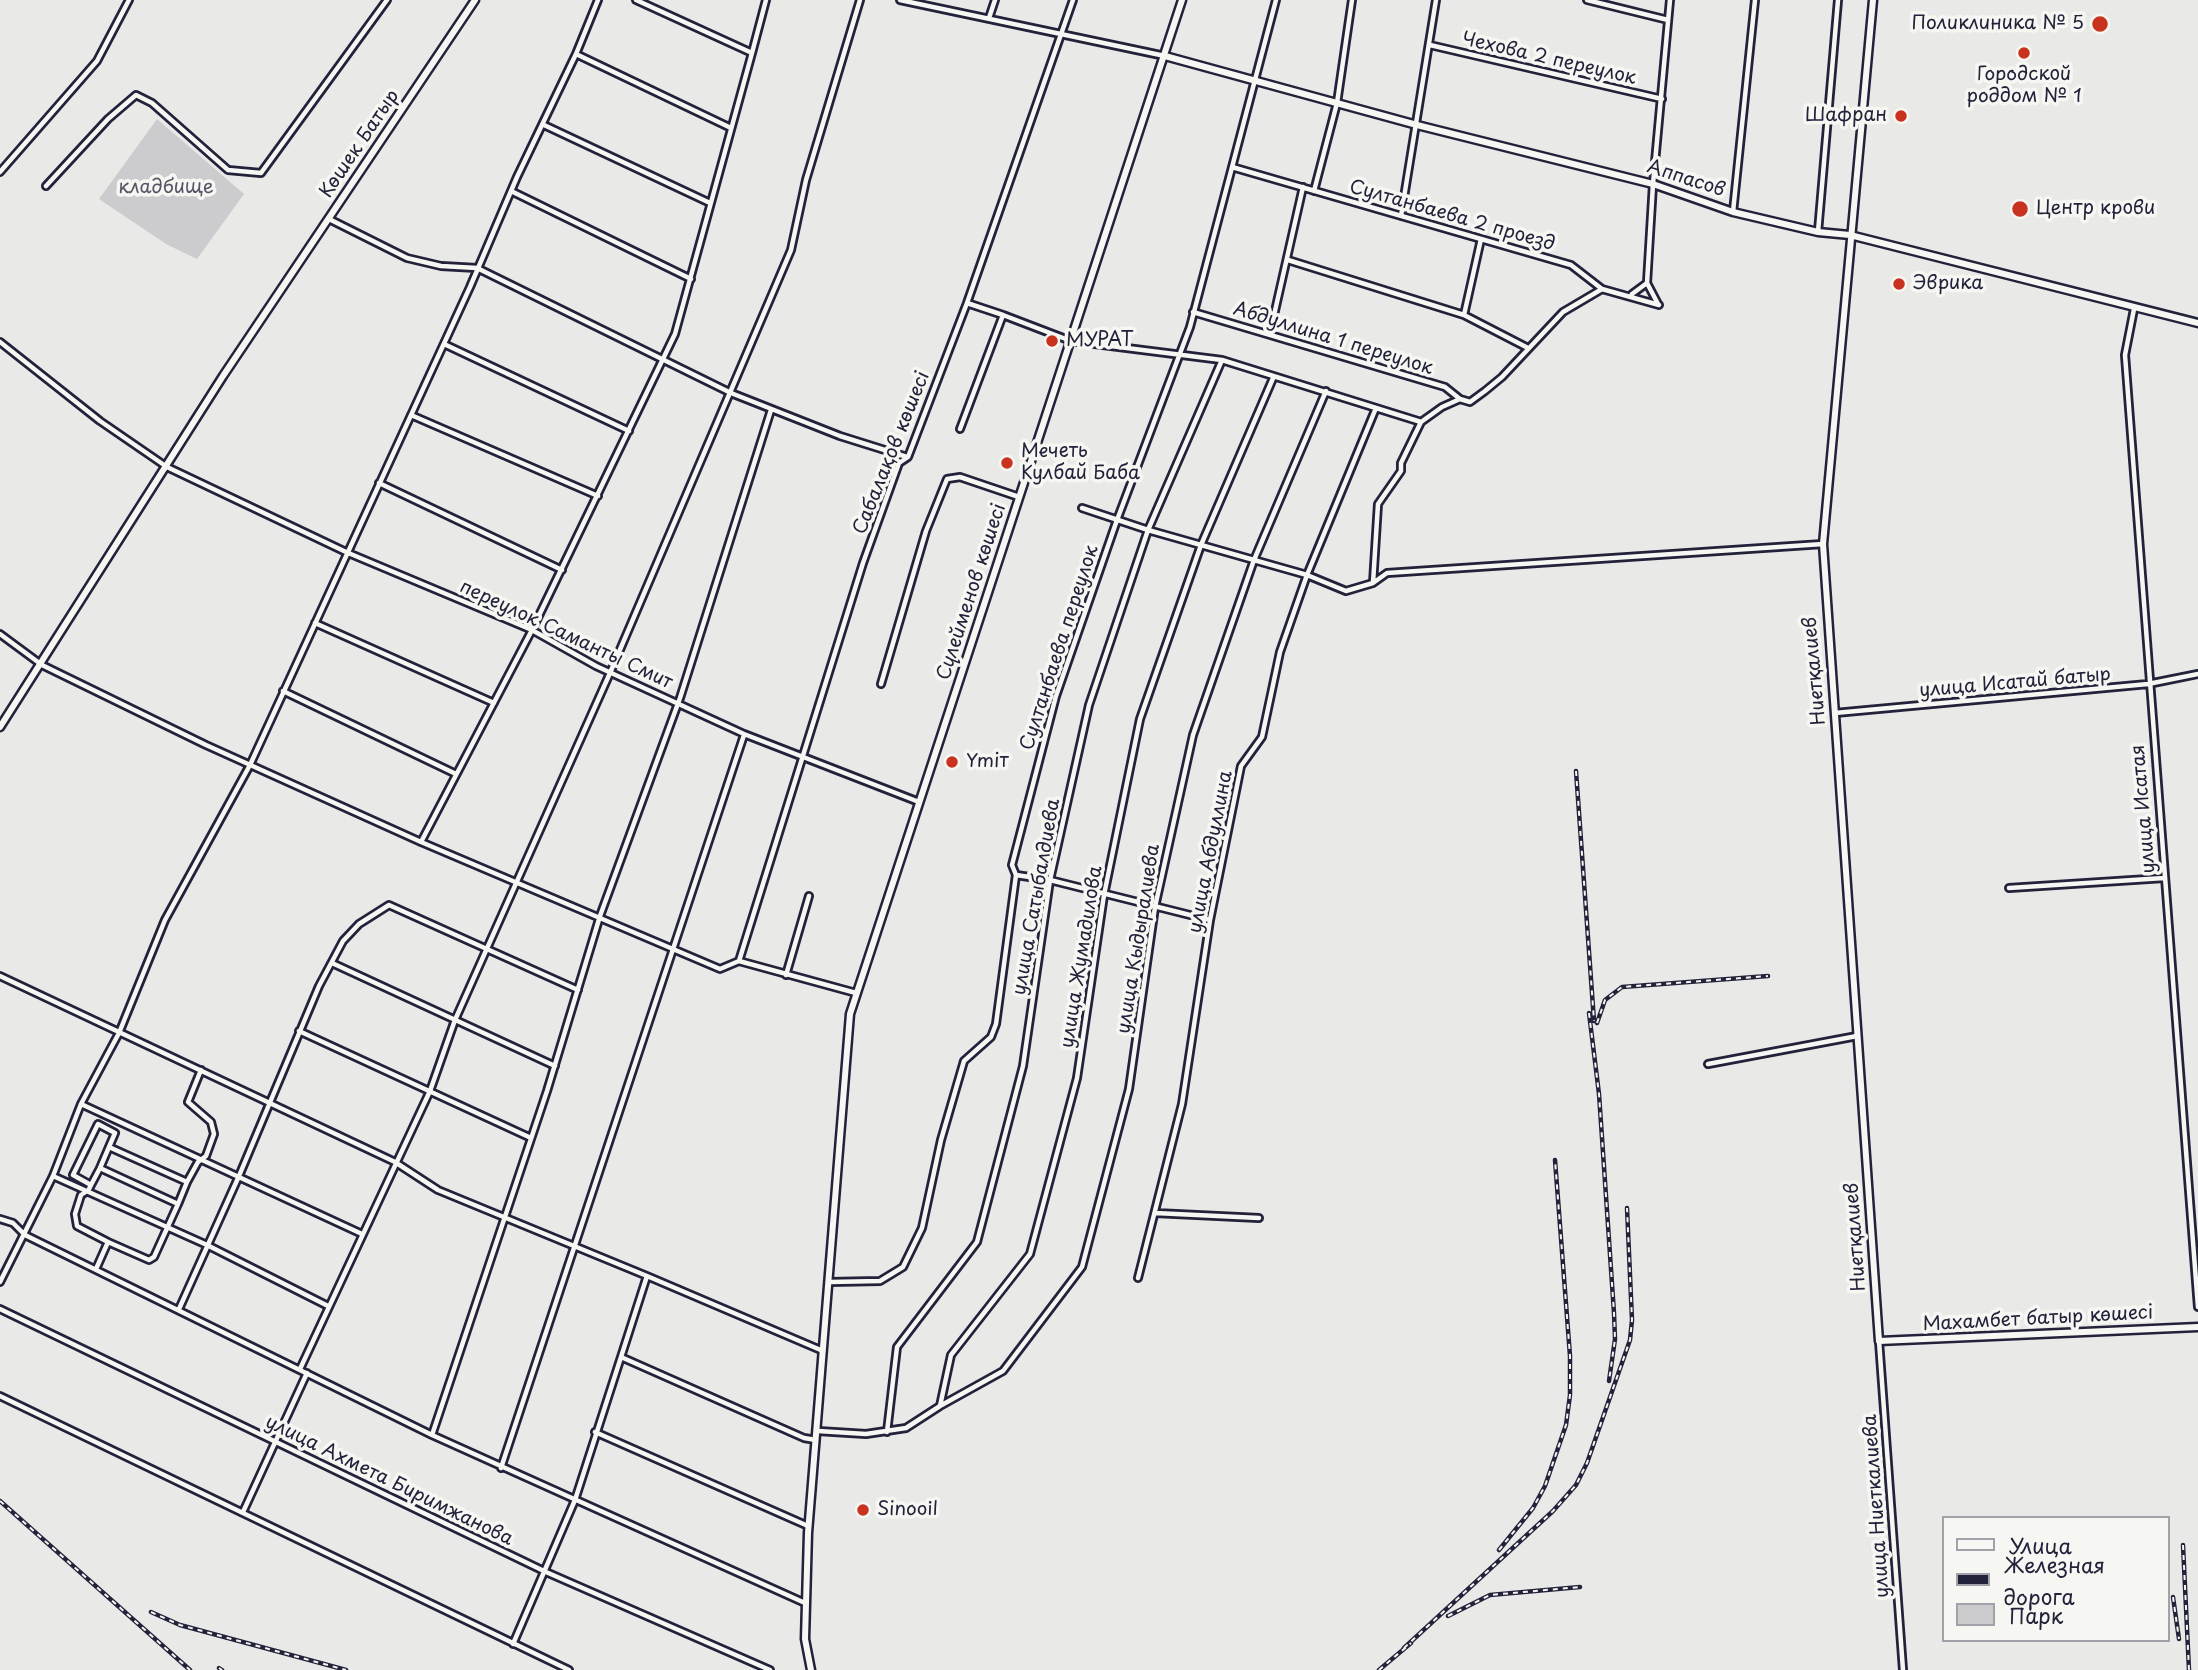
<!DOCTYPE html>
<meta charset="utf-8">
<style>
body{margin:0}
#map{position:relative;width:2198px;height:1670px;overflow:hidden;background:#e9e9e7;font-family:"Playpen Sans",sans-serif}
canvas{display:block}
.legend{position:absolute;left:1942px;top:1516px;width:228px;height:126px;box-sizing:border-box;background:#f6f6f2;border:2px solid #a1a1a9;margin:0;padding:9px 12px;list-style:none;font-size:21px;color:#22223b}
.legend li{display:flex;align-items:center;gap:14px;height:35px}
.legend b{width:35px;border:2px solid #a1a1a9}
</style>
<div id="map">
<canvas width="2198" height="1670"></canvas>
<ul class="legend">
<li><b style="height:9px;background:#f6f6f2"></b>Улица</li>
<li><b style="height:9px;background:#22223b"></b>Железная дорога</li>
<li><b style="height:19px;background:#ccccce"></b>Парк</li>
</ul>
</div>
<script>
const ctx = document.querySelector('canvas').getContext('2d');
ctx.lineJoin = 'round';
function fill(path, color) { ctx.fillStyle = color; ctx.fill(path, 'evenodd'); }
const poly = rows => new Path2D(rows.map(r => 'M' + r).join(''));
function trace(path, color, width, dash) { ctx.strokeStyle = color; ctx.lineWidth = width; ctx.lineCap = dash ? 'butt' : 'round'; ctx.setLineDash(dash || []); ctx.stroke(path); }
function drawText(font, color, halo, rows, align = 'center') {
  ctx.font = font + ' "Playpen Sans",sans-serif'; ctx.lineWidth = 7; ctx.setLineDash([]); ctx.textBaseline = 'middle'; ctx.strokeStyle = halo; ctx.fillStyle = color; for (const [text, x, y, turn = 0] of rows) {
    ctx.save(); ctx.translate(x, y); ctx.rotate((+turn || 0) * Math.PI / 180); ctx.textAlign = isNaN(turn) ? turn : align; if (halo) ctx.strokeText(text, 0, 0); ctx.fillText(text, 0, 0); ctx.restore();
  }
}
const green = poly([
 [157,119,244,194,197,259,166,244,99,199]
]);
const street = poly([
 [900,0,1165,56],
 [1587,0,1668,20],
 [989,18,995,0],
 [1430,45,1662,99],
 [752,53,766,0],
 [576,54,731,128],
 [544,125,710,203],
 [1232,167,1571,265,1602,289,1659,305],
 [0,172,97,61,129,0],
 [46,186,108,119,136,95,152,103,228,170,261,173,387,0],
 [511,191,691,279],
 [1314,191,1337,103,1352,0],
 [1733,212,1755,0],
 [1401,216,1436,0],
 [329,219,407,258,441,266,477,268,731,393,840,436,907,457],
 [1818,232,1838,0],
 [1288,260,1464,315,1528,348],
 [1632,294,1647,283],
 [1658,304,1647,283,1653,184,1670,0],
 [2134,309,2125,355,2198,1307],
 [1193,312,1445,387,1460,399],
 [1003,315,1071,341,1222,360,1421,422],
 [1464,315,1481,239],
 [1270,333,1303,187],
 [0,342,100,421,167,467,346,552,532,630,596,666,744,734,919,802],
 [444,344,629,431],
 [411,415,598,496],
 [960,429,1003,315,967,303],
 [379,483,562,570],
 [1082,508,1148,530,1307,575,1346,591,1373,583,1387,573,1823,544],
 [1373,583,1378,504,1401,471,1401,463,1421,422,1442,407,1460,399,1470,402,1485,391,1502,377,1563,312,1602,289],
 [315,623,494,703],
 [0,634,42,665,206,745,421,842,720,969,739,961,856,993],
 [881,684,926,531,947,479,960,477,1019,497],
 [283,691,456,774],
 [1835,713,2148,684,2198,674],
 [421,842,532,630,675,334,752,53,636,0],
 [1016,875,1050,880,1210,920],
 [2009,888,2164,878],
 [739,961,863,563,899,463,908,457,967,303,1073,0],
 [332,963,555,1066],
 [786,975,809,896],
 [0,976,395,1162,438,1190,647,1276,621,1357],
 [299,1031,531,1138],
 [1708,1064,1857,1036],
 [81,1104,362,1234],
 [100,1168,178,1204,187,1182,109,1147],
 [53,1176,207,1245,328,1306],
 [187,1182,198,1162,206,1156,214,1134,211,1122,188,1102,201,1070],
 [87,1191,81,1195,75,1214,77,1226,108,1242],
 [88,1191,91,1185,100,1168,115,1133,98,1124,73,1175,91,1185],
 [1155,1213,1259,1218],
 [0,1219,13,1223,25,1235,432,1435,805,1603],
 [96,1269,108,1242,149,1260,154,1257,178,1204],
 [647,1276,823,1351],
 [1138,1278,1182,1104,1210,920,1241,766,1262,737,1280,652,1307,575,1376,408],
 [0,1282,53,1176,81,1104,119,1033,165,920,250,765,470,287,517,177,576,54,598,0],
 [830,1282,880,1281,903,1267,922,1228,941,1140,964,1061,991,1037,996,1024,1016,875,1012,865,1056,696,1117,520,1190,327,1276,0],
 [0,1309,546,1572,770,1670],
 [179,1309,239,1176,319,986,343,941,359,924,389,905,578,990],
 [1879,1341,1903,1670],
 [300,1369,430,1091,455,1020,610,673,791,250,806,180,860,0],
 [0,1396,569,1670],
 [940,1406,1003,1371,1082,1267,1129,1089,1155,907,1193,735,1254,560,1326,391],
 [818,1431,866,1434,906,1428,940,1406,951,1355,1030,1254,1077,1078,1104,895,1140,719,1201,545,1274,376],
 [595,1432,808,1526],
 [887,1432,897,1347,977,1242,1023,1066,1050,880,1089,705,1148,530,1222,360],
 [432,1435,547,1091,600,916,680,698,771,410],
 [501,1468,744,735],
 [243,1512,307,1373],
 [513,1644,575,1500,621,1357,804,1438,816,1440]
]);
const secondary = poly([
 [1873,0,1823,544,1879,1341,2198,1327],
 [1165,56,1417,125,1653,184,1733,212,1818,232,1850,235,2198,323],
 [0,727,223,376,475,0],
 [811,1670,805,1639,808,1533,850,1014,1182,0]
]);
const rail = poly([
 [1576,771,1594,1021],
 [1589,1013,1599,1094,1614,1313,1615,1339,1609,1381],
 [1597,1023,1605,1000,1622,987,1768,976],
 [0,1501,190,1670],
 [2183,1545,2189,1670],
 [1499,1550,1533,1508,1545,1486,1566,1425,1570,1395,1570,1356,1555,1160],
 [2173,1597,2179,1639],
 [151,1612,180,1625,346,1670],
 [1448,1616,1490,1595,1580,1587],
 [1404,1648,1553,1511,1576,1485,1587,1463,1630,1340,1632,1320,1627,1208],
 [219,1668,222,1670],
 [1379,1670,1411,1643]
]);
const markers = [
 [2100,24,9,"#c8321e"],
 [2024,53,7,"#c8321e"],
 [1901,116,7,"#c8321e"],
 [2020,209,9,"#c8321e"],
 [1899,284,7,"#c8321e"],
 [1052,341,7,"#c8321e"],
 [1007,463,7,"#c8321e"],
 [952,762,7,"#c8321e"],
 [863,1510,7,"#c8321e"]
];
const poiNames = [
 ["Поликлиника № 5",2084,24,"right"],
 ["Городской",2024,75,"center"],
 ["роддом № 1",2024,97,"center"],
 ["Шафран",1887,116,"right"],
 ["Центр крови",2036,209],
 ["Эврика",1913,284],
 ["МУРАТ",1066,341],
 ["Мечеть",1021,452],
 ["Кулбай Баба",1021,474],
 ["Ymiт",966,762],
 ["Sinooil",877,1510]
];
const streetNames = [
 ["Чехова 2 переулок",1549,59,13],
 ["Көшек Батыр",360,144,-56],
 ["Аппасов",1686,179,18],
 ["Султанбаева 2 проезд",1452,216,16],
 ["Абдуллина 1 переулок",1333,339,17],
 ["Сабалақов көшесі",892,453,-68],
 ["Сүлейменов көшесі",972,592,-72],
 ["переулок Саманты Смит",566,635,25],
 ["Султанбаева переулок",1060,648,-72],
 ["Ниетқалиев",1815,671,-95],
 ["улица Исатай батыр",2015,683,-5],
 ["улица Исатая",2144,809,-95],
 ["улица Абдуллина",1211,852,-79],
 ["улица Сатыбалдиева",1037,897,-80],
 ["улица Кыдыралиева",1139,939,-81],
 ["улица Жумадилова",1082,957,-81],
 ["Ниетқалиев",1856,1237,-94],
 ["Махамбет батыр көшесі",2038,1319,-3],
 ["улица Ахмета Биримжанова",389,1481,26],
 ["улица Ниеткалиева",1877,1506,-94]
];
const parkNames = [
 ["кладбище",166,188]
];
fill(green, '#ccccce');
trace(street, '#22223b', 10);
trace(secondary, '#22223b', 11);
trace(street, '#f6f6f2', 4.5);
trace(secondary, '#f6f6f2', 6);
trace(rail, '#22223b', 4.5);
trace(rail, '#f6f6f2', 2, [5]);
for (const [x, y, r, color] of markers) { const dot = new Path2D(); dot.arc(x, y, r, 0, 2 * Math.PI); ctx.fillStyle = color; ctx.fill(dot); trace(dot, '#f6f6f2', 2.5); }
drawText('19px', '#22223b', '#f6f6f2', poiNames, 'left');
drawText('19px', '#22223b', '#f6f6f2', streetNames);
drawText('19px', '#555567', '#f6f6f2', parkNames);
</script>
